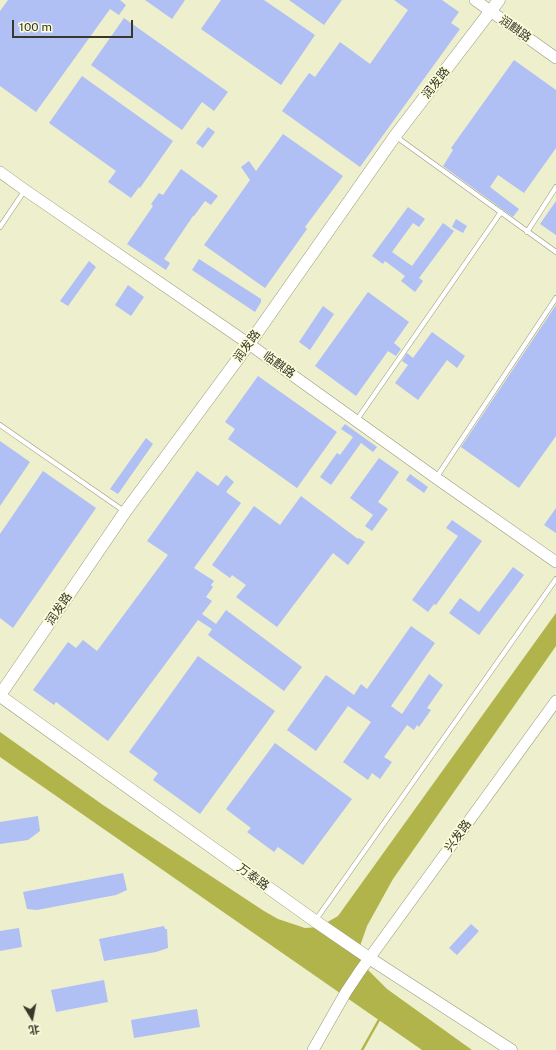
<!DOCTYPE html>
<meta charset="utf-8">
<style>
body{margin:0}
#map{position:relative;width:556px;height:1050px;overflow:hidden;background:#edefcd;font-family:"Public Sans","Noto Sans SC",sans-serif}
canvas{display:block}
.north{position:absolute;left:12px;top:998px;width:40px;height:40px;-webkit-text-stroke:3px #fafcda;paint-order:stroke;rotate:170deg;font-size:11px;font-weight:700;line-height:16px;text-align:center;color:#37382a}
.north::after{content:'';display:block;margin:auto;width:14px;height:18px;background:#37382a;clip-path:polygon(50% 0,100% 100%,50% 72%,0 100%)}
.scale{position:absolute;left:12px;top:20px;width:121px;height:18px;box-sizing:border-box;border:2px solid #37382a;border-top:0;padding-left:5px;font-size:12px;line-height:14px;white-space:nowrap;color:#37382a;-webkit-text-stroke:3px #fafcda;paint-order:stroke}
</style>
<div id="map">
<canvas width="556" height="1050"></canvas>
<div class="north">北</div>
<div class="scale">100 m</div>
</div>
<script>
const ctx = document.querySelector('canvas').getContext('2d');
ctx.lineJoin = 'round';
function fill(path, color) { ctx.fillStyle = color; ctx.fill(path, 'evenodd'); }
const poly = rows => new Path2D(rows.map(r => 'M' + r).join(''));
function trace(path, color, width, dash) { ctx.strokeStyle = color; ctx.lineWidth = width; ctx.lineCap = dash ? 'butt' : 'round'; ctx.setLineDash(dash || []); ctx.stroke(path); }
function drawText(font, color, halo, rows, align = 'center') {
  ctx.font = font + ' "Public Sans","Noto Sans SC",sans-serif'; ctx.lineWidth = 3.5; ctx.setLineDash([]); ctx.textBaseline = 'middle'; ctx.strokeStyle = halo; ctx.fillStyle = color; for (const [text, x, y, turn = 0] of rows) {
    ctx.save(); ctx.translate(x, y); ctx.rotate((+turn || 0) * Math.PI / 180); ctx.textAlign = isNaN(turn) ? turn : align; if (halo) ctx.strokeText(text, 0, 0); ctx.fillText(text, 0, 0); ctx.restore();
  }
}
const water = poly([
 [556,613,556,646,393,879,367,926,359,949,362,964,387,989,472,1050,422,1050,0,757,0,732,103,805,264,911,278,919,305,928,319,927,338,916]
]);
const stream = poly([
 [362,1050,380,1018]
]);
const building = poly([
 [8,0,120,0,126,5,119,15,110,9,36,112,0,86,0,11],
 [145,0,185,0,172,19],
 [221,0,264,0,315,35,281,85,201,29],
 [289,0,342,0,324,25],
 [394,0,442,0,459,12,451,23,460,29,360,167,282,111,309,73,315,77,340,42,370,64,408,10],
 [124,18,228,92,214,111,202,102,182,130,91,65],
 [514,60,556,90,556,148,524,193,498,175,490,187,519,209,513,217,443,166,453,150,451,148],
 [82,76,173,141,140,188,139,187,131,198,108,182,116,171,49,123],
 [208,127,215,132,203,148,196,143],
 [283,134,343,176,305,227,307,229,265,288,204,245,250,180,241,167,249,161,256,171],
 [181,169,218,196,211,205,205,201,194,216,193,216,164,259,170,263,166,270,127,244,153,206,151,204,159,193,163,195],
 [556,201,556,235,540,224],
 [408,207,425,219,419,227,413,223,392,252,412,266,443,223,454,231,419,278,423,281,415,292,401,281,405,276,385,261,383,264,372,256],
 [456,219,467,226,463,233,452,227],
 [199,259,261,299,261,302,255,312,192,270],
 [89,261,96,267,68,306,60,301],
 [128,285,144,297,131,316,115,305],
 [368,292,409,322,394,343,401,349,396,356,388,351,356,396,315,366],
 [556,305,556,436,519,488,461,447],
 [323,306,334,314,310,350,299,342],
 [432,332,465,356,457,368,447,360,418,400,395,383,408,365,402,361,407,353,413,358],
 [258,376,337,432,297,488,228,439,235,429,225,422],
 [345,424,377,447,373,452,361,443,331,485,320,477,337,453,340,455,353,437,341,429],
 [146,438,153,444,118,494,110,489],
 [0,441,30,462,0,506],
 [379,458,399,472,378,502,388,509,372,531,365,526,373,515,350,498],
 [43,471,96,508,13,628,0,618,0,534],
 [197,471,218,486,226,475,234,482,226,492,241,503,194,568,214,581,211,585,213,587,206,597,212,601,202,614,216,624,226,610,302,667,284,691,208,635,212,629,198,620,108,741,56,702,54,705,33,690,68,642,76,648,83,640,97,651,168,555,147,541],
 [410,474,428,487,424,493,406,480],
 [301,496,358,539,359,538,365,542,348,565,333,553,277,627,236,597,246,585,232,575,230,578,212,565,254,506,280,525],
 [556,508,556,533,544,525],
 [452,520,482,541,436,605,434,604,428,612,412,600,458,536,446,528],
 [513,567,524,575,479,635,449,613,460,598,479,612],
 [411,626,435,643,391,706,402,714,429,674,443,685,427,708,431,710,419,727,417,725,414,730,407,725,384,757,392,762,380,779,372,773,368,780,343,762,371,722,348,706,316,751,287,730,326,675,354,695,361,684,367,689],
 [198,656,275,711,200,814,153,780,158,773,129,752],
 [275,743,352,799,303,865,278,847,274,852,247,832,251,828,226,809],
 [38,816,40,831,28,840,0,844,0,822],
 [123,873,127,890,116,895,37,910,27,909,23,892],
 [471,924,479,931,457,955,449,948],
 [164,926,165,929,167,929,168,948,156,952,104,961,99,939],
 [19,928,22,947,0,951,0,931],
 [104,980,108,1002,56,1012,51,990],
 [197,1009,200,1027,134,1038,131,1020]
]);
const service = poly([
 [395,136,556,252],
 [0,227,25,190],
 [527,232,556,187],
 [356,421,501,212],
 [0,425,124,511],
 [436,478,556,298],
 [315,921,556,579]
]);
const tertiary = poly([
 [475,0,556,58],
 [0,172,25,190,249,344,436,478,556,562],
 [313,1050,346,992,360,971,556,701]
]);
const secondary = poly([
 [0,695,125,512,249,344,395,136,499,0],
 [0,696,315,921,369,958,511,1050]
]);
const streetNames = [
 ["润麒路",515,29,35],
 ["润发路",436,83,-52],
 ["润发路",247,346,-54],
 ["临麒路",279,365,36],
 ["润发路",59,609,-56],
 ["兴发路",458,836,-54],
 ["万泰路",253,877,36]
];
fill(water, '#b1b44b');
trace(stream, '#b1b44b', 2.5);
fill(building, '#b0bff4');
trace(service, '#979979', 5.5);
trace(tertiary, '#979979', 12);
trace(secondary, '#979979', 13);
trace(service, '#fff', 4.5);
trace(tertiary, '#fff', 11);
trace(secondary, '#fff', 12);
drawText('12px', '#37382a', '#fafcda', streetNames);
</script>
